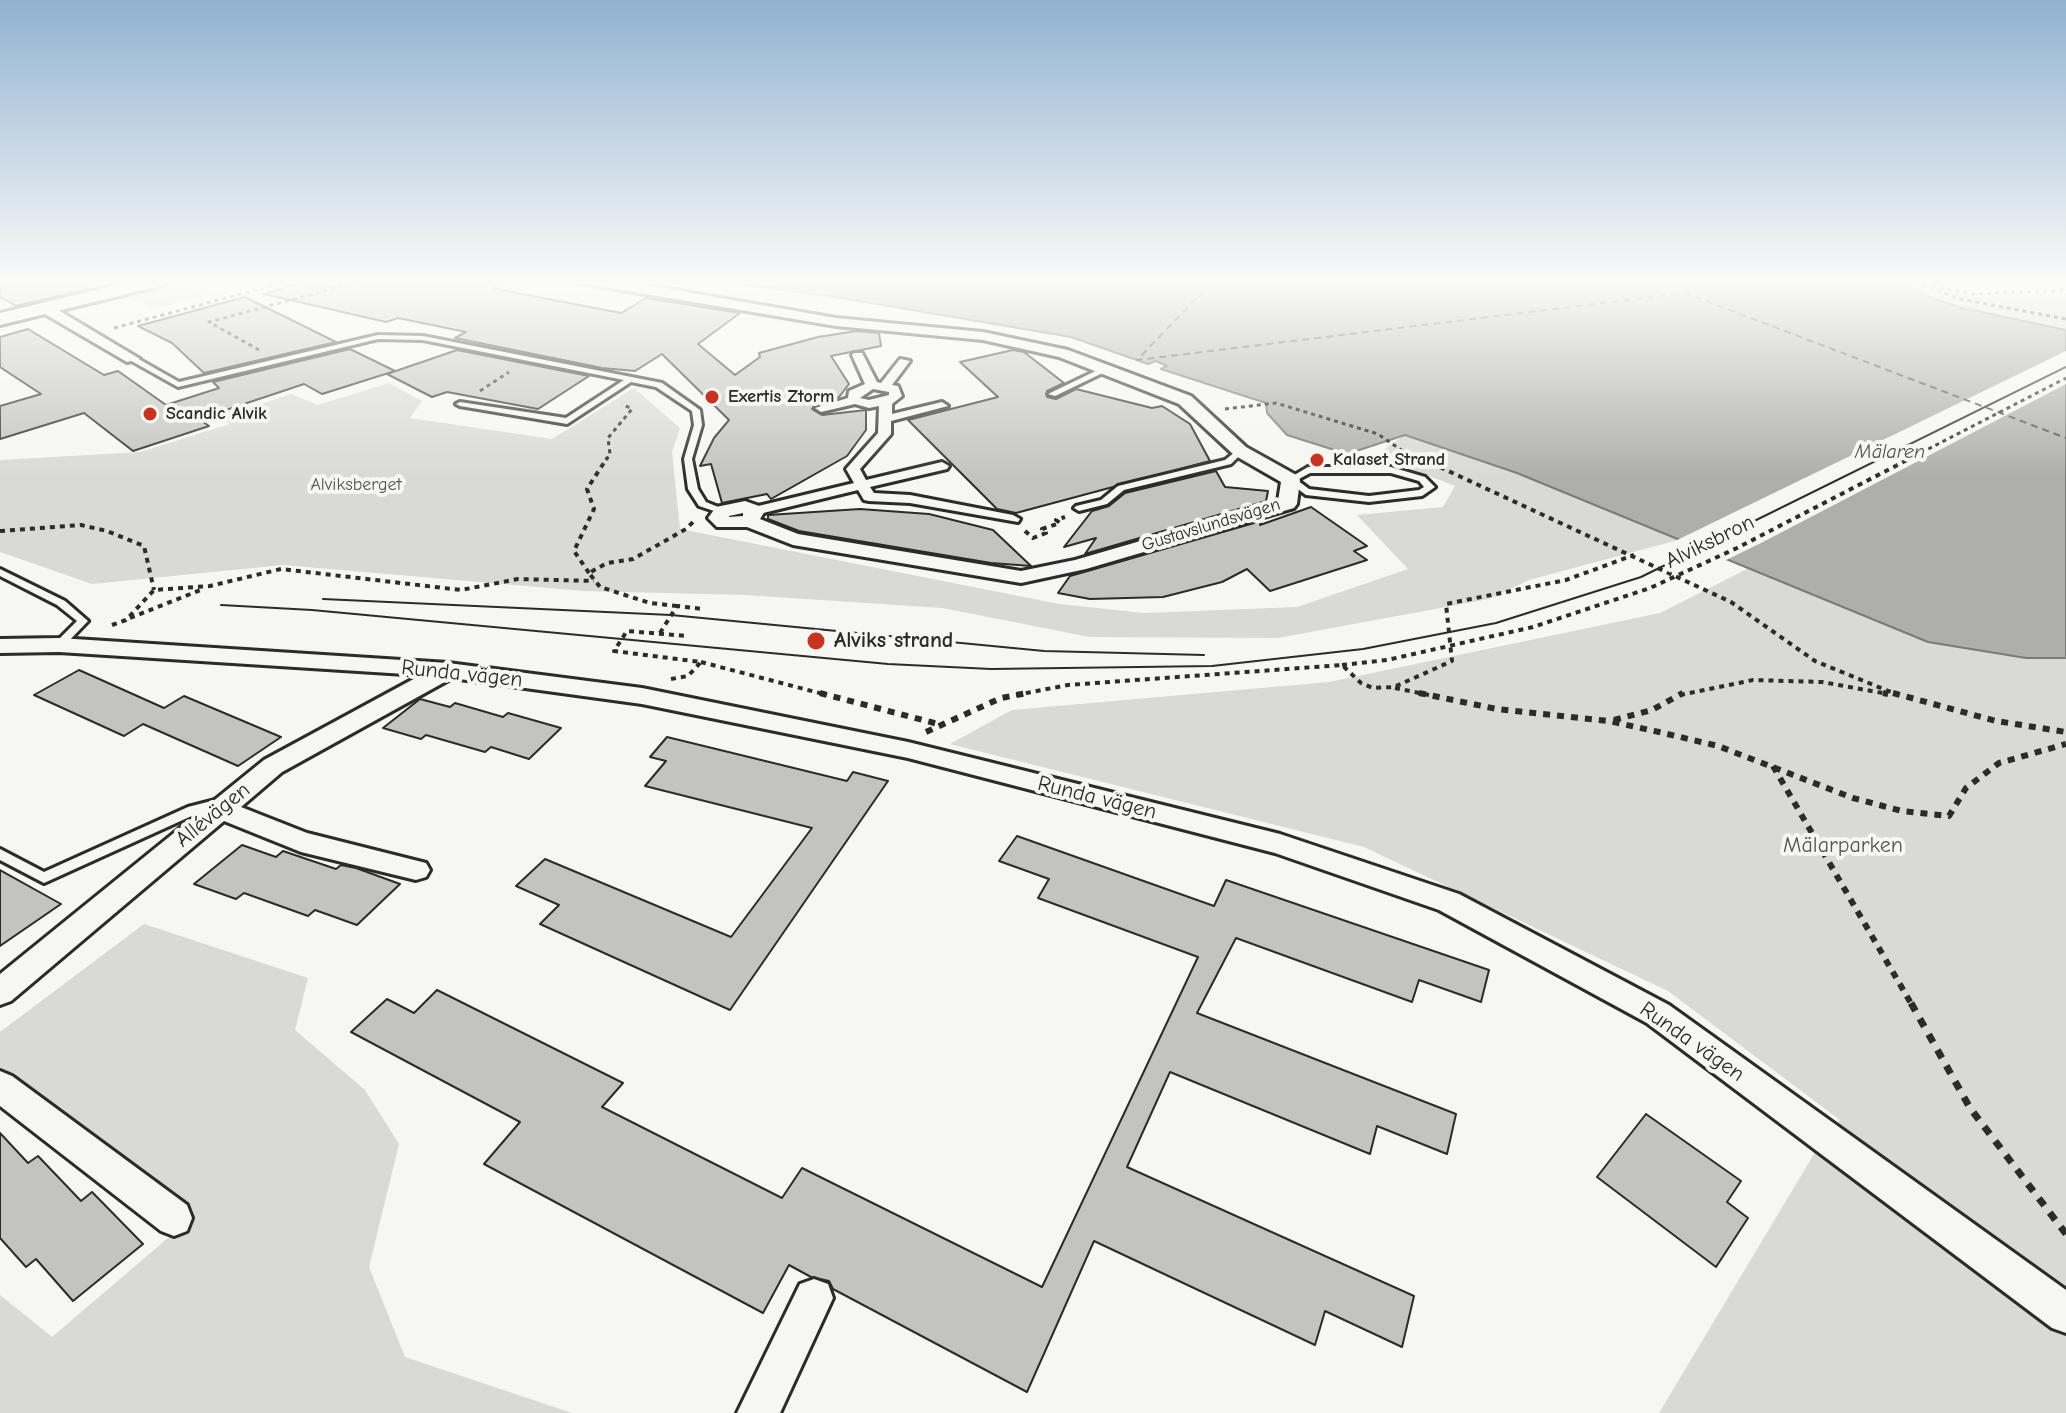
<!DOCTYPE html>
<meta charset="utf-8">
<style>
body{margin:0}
canvas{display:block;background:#f6f6f2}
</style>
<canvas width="2066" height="1413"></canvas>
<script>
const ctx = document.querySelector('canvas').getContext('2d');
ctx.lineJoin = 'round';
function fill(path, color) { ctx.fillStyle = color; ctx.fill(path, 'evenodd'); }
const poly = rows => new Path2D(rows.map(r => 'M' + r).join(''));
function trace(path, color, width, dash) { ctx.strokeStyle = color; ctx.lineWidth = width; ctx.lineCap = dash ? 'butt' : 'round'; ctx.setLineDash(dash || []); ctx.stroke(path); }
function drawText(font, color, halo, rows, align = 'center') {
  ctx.font = font + ' "Comic Neue",sans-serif'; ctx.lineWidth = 8; ctx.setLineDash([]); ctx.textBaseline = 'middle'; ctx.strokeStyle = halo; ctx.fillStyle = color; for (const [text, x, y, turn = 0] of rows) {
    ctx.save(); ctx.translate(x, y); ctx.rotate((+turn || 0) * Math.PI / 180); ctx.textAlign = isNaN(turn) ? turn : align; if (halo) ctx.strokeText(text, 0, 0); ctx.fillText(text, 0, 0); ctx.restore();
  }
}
const green = poly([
 [1897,281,1979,296,2066,293,2066,330,1962,308,1912,291],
 [194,282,211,293,154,308,129,297],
 [389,383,422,401,410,418,552,439,634,388,680,428,672,452,680,529,1059,604,1144,613,1297,607,1408,569,1357,515,1443,507,1455,486,1376,455,1405,435,1517,473,1678,540,1529,580,1489,599,1278,638,1090,637,942,608,745,595,584,591,283,565,92,584,0,552,0,460,140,452,230,424,222,417,291,394,318,405],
 [1749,568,1928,642,2026,658,2066,658,2066,1413,1659,1413,1817,1149,1840,1120,1668,991,1364,847,950,744,1012,710,1329,682,1660,613],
 [144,924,308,978,295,1030,365,1090,399,1144,369,1267,405,1357,572,1413,0,1413,0,1295,52,1337,189,1220,0,1072,0,1032]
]);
const water = poly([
 [714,281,1897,281,1912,291,1962,308,2066,330,2066,658,2026,658,1928,642,1517,473,1405,435,1347,454,1287,435,1267,413,1266,403,1161,369,1167,366,1156,361,1148,364,1071,337,835,297,714,281]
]);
const pier = poly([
 [2066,351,2066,384,1761,543,1722,562,1673,542]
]);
const ferry = poly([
 [1213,281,1137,360,1685,293,2066,438]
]);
const building = poly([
 [0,281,87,281,88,289,16,306,0,297,0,281],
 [307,281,506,281,491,288,621,313,646,298,740,313,698,344,735,375,760,357,759,353,818,337,856,331,879,333,881,346,831,356,849,384,839,397,812,409,822,415,866,410,866,430,847,456,771,499,767,494,722,503,711,464,700,466,714,438,729,420,662,354,635,371,602,368,455,338,466,332,398,318,386,322,264,294,307,281],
 [245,297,336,342,204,373,172,343,138,326,245,297],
 [28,329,104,375,118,371,166,405,219,388,213,382,350,349,395,371,322,394,304,384,199,419,209,426,133,451,84,413,0,439,0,406,41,394,0,367,0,337,28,329],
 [457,350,589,376,538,409,447,392,432,397,387,374,457,350],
 [1013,350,1024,352,1064,383,1047,391,1047,397,1056,399,1076,389,1152,408,1162,406,1190,424,1210,461,1016,513,997,509,908,420,998,397,960,362,1013,350],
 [1216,471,1225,487,1268,491,1266,501,1085,554,1096,538,1064,547,1092,511,1109,506,1125,493,1216,471],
 [1311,507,1367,546,1354,551,1367,560,1270,591,1247,569,1222,582,1163,597,1090,599,1058,593,1070,576,1261,521,1260,525,1311,507],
 [860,509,929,514,993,530,1031,566,991,563,799,531,768,519,768,515,860,509],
 [79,670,164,708,184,696,281,737,238,766,143,724,124,736,34,695,79,670],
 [420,699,450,707,455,703,503,717,508,713,561,728,529,759,491,747,485,752,426,735,421,739,383,728,420,699],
 [667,737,847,781,853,772,888,781,730,1010,540,924,559,905,516,886,545,859,731,937,812,828,645,786,666,761,650,757,667,737],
 [1017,836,1214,906,1226,880,1489,970,1481,1002,1419,980,1412,1002,1236,938,1197,1013,1456,1114,1447,1154,1377,1126,1370,1154,1170,1072,1127,1167,1414,1296,1402,1347,1325,1311,1315,1345,1094,1241,1027,1392,833,1289,829,1281,811,1277,789,1265,763,1313,484,1164,520,1122,351,1032,387,999,414,1013,437,990,623,1083,602,1107,782,1198,802,1168,1042,1287,1198,957,1038,898,1049,879,999,861,1017,836],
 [242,845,276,857,283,851,336,869,341,865,356,868,400,884,357,925,315,910,308,916,244,893,236,899,194,884,242,845],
 [0,870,61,904,0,946,0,870],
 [1646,1114,1741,1181,1727,1202,1748,1218,1716,1267,1597,1177,1646,1114],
 [0,1133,28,1163,38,1156,81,1201,92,1192,143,1244,73,1301,36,1259,26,1267,0,1238,0,1133]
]);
const pathFar3 = poly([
 [1915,281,1956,298,2066,319],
 [1932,286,1973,294,2066,290],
 [114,328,289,281],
 [259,350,209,322,361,281],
 [480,391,509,372],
 [1225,409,1276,403,1378,434,1407,454],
 [606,460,610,454,608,438,632,409,622,404]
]);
const pathFar2 = poly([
 [1431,463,1731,602,1815,661,1898,695],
 [0,531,81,525,107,531,144,546,154,590],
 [1025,531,1033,538,1046,533,1042,529,1060,523,1056,520,1065,517],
 [589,573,574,551,594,509,587,489,607,458],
 [677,606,650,603,600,587,589,573,607,563,633,559,686,529,695,520],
 [130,618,203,589],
 [112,625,126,620,154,590,210,586,281,569,461,590,518,579,594,581],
 [660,633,677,606,703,609],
 [701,662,827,695],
 [671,679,688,676,701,662,614,651,627,631,687,636],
 [1395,688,1429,695],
 [1016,695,1068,685,1342,665,1361,683,1373,688,1394,687,1452,661,1446,604,1566,580,1634,555],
 [1680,695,1753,680,1822,682,1888,694]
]);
const pathFar1 = poly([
 [820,693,938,724],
 [1419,693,1497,709,1609,721,1659,732,1718,746,1853,798,1902,811,1949,816,1966,788,1999,763,2066,744],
 [1883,693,1888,694],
 [1893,693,1996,721,2066,732],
 [1614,720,1652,710,1683,693],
 [926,732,1001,698,1027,693],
 [1773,766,1912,1005]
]);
const path = poly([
 [1911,1003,1970,1108,2066,1234]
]);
const service = poly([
 [378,335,423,336,662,383,700,410,702,425,692,459,698,489,706,502,728,511,723,514,699,506,688,489,684,459,694,425,692,411,656,387,631,382,567,424,460,406,456,404,460,402,566,418,624,380,423,340,378,339,178,387,128,359,135,357,179,382,378,335],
 [1106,366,1113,368,1055,396,1048,394,1106,366],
 [1240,448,1244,451,1231,464,1124,490,1107,504,1079,511,1074,508,1076,506,1101,500,1118,486,1225,460,1240,448],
 [1308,467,1391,467,1425,477,1435,487,1422,496,1369,502,1306,495,1286,480,1308,467],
 [1310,473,1391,473,1419,481,1424,487,1419,490,1369,496,1309,489,1297,480,1310,473],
 [0,569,65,601,88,621,63,647,55,647,53,645,77,621,57,605,0,576,0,569],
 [223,798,228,800,230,803,228,806,196,814,44,883,0,860,0,849,44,872,188,807,223,798]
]);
const pedestrian = poly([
 [854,353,862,353,877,382,881,383,900,359,910,361,892,385,898,386,902,396,892,404,892,414,942,402,948,406,891,421,891,434,860,469,866,480,942,462,949,466,947,469,870,487,874,493,910,495,1013,515,1020,519,1018,522,910,503,869,501,864,500,858,490,755,515,750,514,750,508,854,483,846,469,878,433,879,406,869,408,855,404,821,412,815,408,848,398,849,391,865,384,852,355,854,353],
 [873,389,889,392,889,395,869,400,860,398,873,389]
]);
const minor = poly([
 [568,281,640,284,836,318,983,332,1068,350,1191,396,1246,447,1298,476,1300,480,1297,504,1294,508,1086,569,1021,583,793,545,747,527,717,527,708,518,716,507,745,501,762,507,765,511,760,519,798,534,1021,571,1075,560,1278,501,1281,482,1234,455,1179,404,1059,357,983,340,836,326,568,281],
 [743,513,743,516,729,517,729,516,743,513],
 [38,304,48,304,140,359,127,362,38,310,38,304],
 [59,638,448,663,642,688,908,742,1280,834,1459,894,1669,1005,2066,1290,2066,1333,2052,1328,1647,1023,1439,910,1275,853,908,758,642,704,452,678,282,772,241,807,307,833,426,863,430,870,426,877,416,880,301,852,224,821,11,1001,0,1005,0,974,264,760,421,675,59,652,0,653,0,639,59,638],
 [0,1071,12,1076,187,1205,192,1218,187,1231,174,1236,161,1231,0,1106,0,1071],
 [814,1279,828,1284,833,1298,780,1413,737,1413,800,1284,814,1279]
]);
const tertiary = poly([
 [134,281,167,281,164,285,0,325,0,313,134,281]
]);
const tram = poly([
 [323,599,671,615,1044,651,1204,655],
 [221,605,312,610,888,664,991,669,1212,666,1363,649,1496,623,1641,577,2066,367]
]);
const pathBridgeFar1 = poly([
 [1907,460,2066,378]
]);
const pathBridge = poly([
 [1342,665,1387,660,1533,627,1650,588,1737,548,1911,458]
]);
const markers = [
 [712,397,8,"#c8321e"],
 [150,414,8,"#c8321e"],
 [1317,460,8,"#c8321e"],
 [816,641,10,"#c8321e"]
];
const farPoinames = [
 ["Exertis Ztorm",728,397],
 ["Scandic Alvik",166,414],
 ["Kalaset Strand",1333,460]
];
const farParknames = [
 ["Alviksberget",356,485]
];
const farStreetnames = [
 ["Gustavslundsvägen",1211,525,-17]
];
const farWaternames = [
 ["Mälaren",1890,452]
];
const streetNames = [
 ["Alviksbron",1710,542,-26],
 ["Runda vägen",462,674,6],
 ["Runda vägen",1097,798,14],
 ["Allévägen",213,815,-39],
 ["Runda vägen",1692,1042,35]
];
const poiNames = [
 ["Alviks strand",834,641]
];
const parkNames = [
 ["Mälarparken",1843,846]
];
fill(green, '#d9d9d5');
fill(water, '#aeaeab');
trace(water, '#7a7a78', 2);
fill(pier, '#f6f6f2');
trace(ferry, '#525251', 2, [7, 5]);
fill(building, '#c3c3c0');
trace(building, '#2b2b2b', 2);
trace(service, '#2b2b2b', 6);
trace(pedestrian, '#2b2b2b', 6);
trace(minor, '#2b2b2b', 6);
trace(tertiary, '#2b2b2b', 6);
trace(pathFar3, '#2b2b2b', 3, [4, 4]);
trace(pathFar2, '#2b2b2b', 4, [5, 5]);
trace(pathFar1, '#2b2b2b', 6, [7, 7]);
trace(path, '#2b2b2b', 7, [9, 9]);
fill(service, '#f6f6f2');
fill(pedestrian, '#f6f6f2');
fill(minor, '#f6f6f2');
fill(tertiary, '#f6f6f2');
trace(tram, '#2b2b2b', 2);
trace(pathBridgeFar1, '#2b2b2b', 3, [4, 4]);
trace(pathBridge, '#2b2b2b', 4, [5, 5]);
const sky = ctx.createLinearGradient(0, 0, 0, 479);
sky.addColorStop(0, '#91b2d0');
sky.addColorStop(0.59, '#fbfbf9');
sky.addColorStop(1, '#fbfbf900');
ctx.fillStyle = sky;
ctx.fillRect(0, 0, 2066, 479);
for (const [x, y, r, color] of markers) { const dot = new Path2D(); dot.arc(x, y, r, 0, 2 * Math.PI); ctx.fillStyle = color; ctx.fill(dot); trace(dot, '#f6f6f2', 3); }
drawText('bold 18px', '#2b2b2b', '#f6f6f2', farPoinames, 'left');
drawText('18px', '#565656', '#f6f6f2', farParknames);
drawText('18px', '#2b2b2b', '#f6f6f2', farStreetnames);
drawText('italic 20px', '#525251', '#f6f6f2', farWaternames);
drawText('22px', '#2b2b2b', '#f6f6f2', streetNames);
drawText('bold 22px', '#2b2b2b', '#f6f6f2', poiNames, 'left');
drawText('22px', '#565656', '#f6f6f2', parkNames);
</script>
